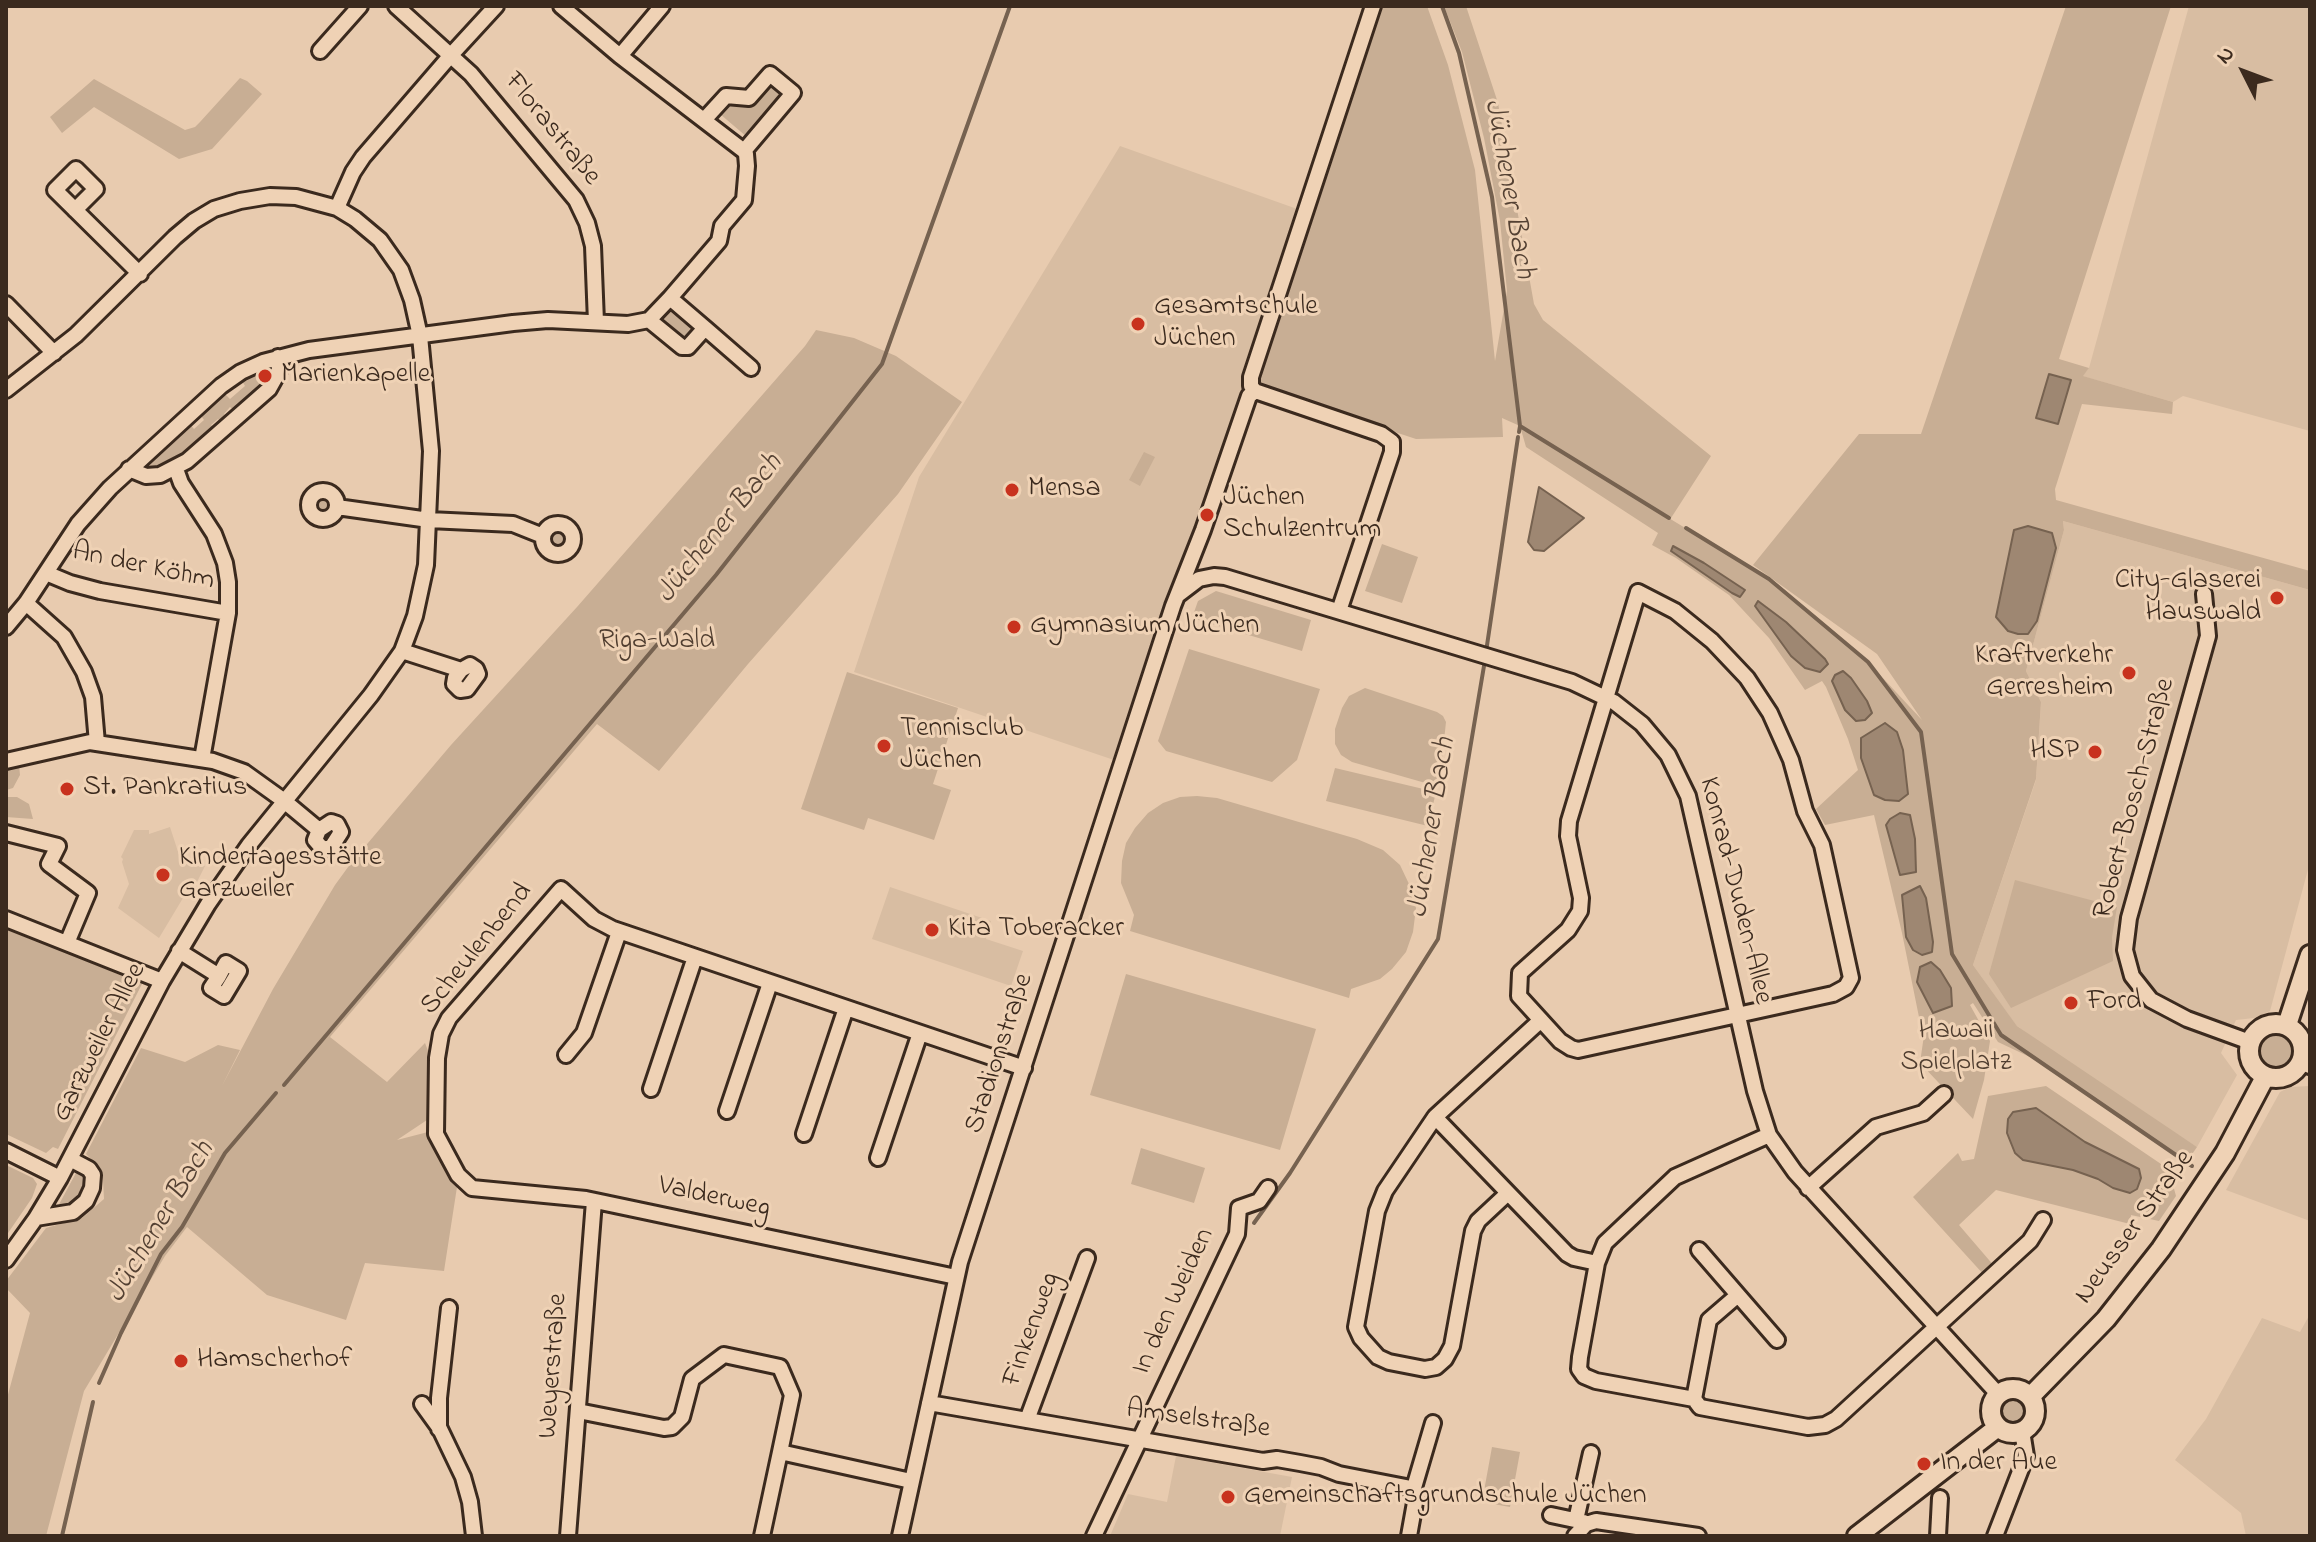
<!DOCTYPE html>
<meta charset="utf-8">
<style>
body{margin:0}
#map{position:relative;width:2316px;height:1542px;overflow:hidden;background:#e8cbaf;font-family:"Indie Flower",sans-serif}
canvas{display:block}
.frame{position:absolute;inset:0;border:8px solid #3b2a1e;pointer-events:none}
.north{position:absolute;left:2204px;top:32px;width:80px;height:80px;-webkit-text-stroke:6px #efd2b5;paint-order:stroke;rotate:312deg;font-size:22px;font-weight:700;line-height:32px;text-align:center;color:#3b2a1e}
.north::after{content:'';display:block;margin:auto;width:28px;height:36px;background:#3b2a1e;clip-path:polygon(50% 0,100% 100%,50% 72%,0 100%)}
</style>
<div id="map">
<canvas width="2316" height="1542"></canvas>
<div class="frame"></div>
<div class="north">N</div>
</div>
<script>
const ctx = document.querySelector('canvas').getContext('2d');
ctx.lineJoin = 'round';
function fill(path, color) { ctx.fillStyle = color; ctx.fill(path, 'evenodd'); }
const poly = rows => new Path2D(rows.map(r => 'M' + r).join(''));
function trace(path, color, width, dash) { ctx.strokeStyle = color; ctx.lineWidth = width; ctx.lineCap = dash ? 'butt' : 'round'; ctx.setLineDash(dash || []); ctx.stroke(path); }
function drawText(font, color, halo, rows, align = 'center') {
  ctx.font = font + ' "Indie Flower",sans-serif'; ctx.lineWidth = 6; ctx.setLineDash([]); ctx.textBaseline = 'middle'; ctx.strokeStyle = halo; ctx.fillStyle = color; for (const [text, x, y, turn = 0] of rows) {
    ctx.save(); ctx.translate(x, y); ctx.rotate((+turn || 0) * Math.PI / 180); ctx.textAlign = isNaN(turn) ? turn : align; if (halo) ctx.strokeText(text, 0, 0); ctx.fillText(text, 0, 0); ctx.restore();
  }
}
const built = poly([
 [2189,6,2310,6,2310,431,2183,396,2173,402,2082,376,2089,368],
 [1120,146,1300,210,1194,534,1181,570,1173,581,1114,760,854,672,919,477],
 [2063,521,2310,590,2310,862,2270,1011,2254,1018,2236,1020,2221,1053,2237,1075,2197,1147,2089,1079,2016,1025,1973,965,2036,780,2041,702,2026,671,2064,530],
 [170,827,182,864,194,861,205,866,196,884,189,888,159,938,118,908,129,884,122,862,123,859,121,857,134,830,149,830,149,834],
 [890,887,991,921,986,939,1023,951,1011,986,872,939],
 [2310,1086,2310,1221,2226,1190,2280,1092,2290,1087],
 [2310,1314,2310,1536,2246,1536,2241,1513,2175,1460,2206,1419,2262,1318,2300,1332],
 [1176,1456,1292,1477,1280,1536,1110,1536,1128,1494,1167,1502]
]);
const green = poly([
 [1376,6,1427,6,1448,65,1475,170,1495,361,1507,291,1500,221,1484,138,1462,52,1444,6,1466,6,1498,103,1534,304,1543,320,1711,456,1671,518,1654,509,1769,579,1868,662,1922,720,1877,654,1753,565,1859,434,1921,434,2066,6,2171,6,2059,359,2089,368,2083,376,2173,402,2172,414,2082,404,2055,489,2056,500,2310,571,2310,590,2063,521,2064,530,2026,671,2041,702,2036,779,1973,965,2017,1026,2197,1147,2186,1163,2051,1067,1998,1042,1973,1003,1970,1005,1990,1041,1984,1080,1973,1119,1920,1063,1925,1028,1921,1027,1902,933,1874,815,1825,825,1816,809,1858,770,1848,739,1826,687,1822,681,1805,690,1769,638,1729,595,1676,558,1652,545,1658,533,1526,447,1520,426,1502,418,1503,437,1416,439,1259,387,1255,375],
 [240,78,247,81,262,94,212,149,179,159,94,107,62,133,50,117,94,79,185,130,195,127,200,122],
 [769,85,774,85,784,95,747,137,720,114,721,106,736,100,747,106],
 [671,307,696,327,685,342,660,320],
 [816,330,854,338,896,356,962,402,898,494,748,664,659,771,597,724,330,1037,387,1082,425,1043,430,1056,427,1120,397,1140,428,1132,457,1187,444,1271,365,1263,346,1320,267,1295,187,1227,165,1256,84,1391,46,1536,6,1536,6,1402,30,1313,6,1288,6,1281,46,1228,82,1218,104,1199,103,1180,99,1167,86,1154,141,1048,185,1062,218,1045,240,1050,222,1086,273,989,335,885,351,863,451,745,577,607,805,346],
 [262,369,267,369,271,373,271,378,237,413,230,407,224,414,229,420,224,424,218,419,211,425,217,432,164,469,151,470,148,464,143,464,188,422,194,429,204,420,199,413,223,392,230,399,245,386,241,379],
 [1144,452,1155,457,1140,486,1129,480],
 '313 504a10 10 0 1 1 20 0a10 10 0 1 1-20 0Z',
 '549 539a11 11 0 1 1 22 0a11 11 0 1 1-22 0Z',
 [1382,544,1418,557,1402,603,1365,591],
 [1216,591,1311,620,1302,651,1192,618,1198,601],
 [1189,649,1320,689,1297,760,1272,782,1166,751,1158,741],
 [847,672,958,708,933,784,951,790,934,840,868,818,864,830,801,809],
 [1365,688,1437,712,1443,716,1446,722,1440,777,1436,784,1429,784,1352,762,1341,755,1335,744,1335,729,1342,708,1349,696],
 [19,765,20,775,13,788,6,790,6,769],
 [1335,768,1436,792,1428,826,1326,801],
 [1197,796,1217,798,1357,839,1383,850,1400,865,1409,884,1416,908,1413,932,1406,952,1392,969,1380,979,1351,989,1349,998,1130,931,1134,915,1121,883,1122,861,1126,843,1135,828,1148,813,1163,803,1180,797],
 [6,797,17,797,29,804,33,819,6,817],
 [2015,880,2117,907,2112,937,2113,961,2011,1008,1989,974],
 [6,922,144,980,58,1149,53,1147,46,1153,6,1134],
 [1126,974,1316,1029,1280,1150,1090,1095],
 '2258 1052a18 18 0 1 1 36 0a18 18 0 1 1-36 0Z',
 [2046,1086,2161,1164,2173,1185,2176,1196,2159,1221,2131,1215,2130,1224,1996,1190,1959,1225,1995,1267,1985,1276,1913,1197,1958,1153,1962,1161,1974,1159,1988,1096],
 [1141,1148,1205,1168,1194,1203,1131,1184],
 [6,1165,33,1178,37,1184,32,1198,6,1236],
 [77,1171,85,1173,88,1185,77,1204,56,1210],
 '2000 1411a13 13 0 1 1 26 0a13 13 0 1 1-26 0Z',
 [1492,1447,1520,1452,1510,1507,1482,1502]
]);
const water = poly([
 [2049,374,2071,380,2058,424,2036,418,2049,374],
 [1539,487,1584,518,1544,551,1534,550,1528,542,1539,487],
 [2028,526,2052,533,2056,548,2037,621,2028,634,2018,634,2008,631,1996,617,2014,530,2028,526],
 [1673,546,1704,563,1745,590,1740,597,1732,593,1671,551,1673,546],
 [1758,601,1786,622,1825,659,1828,664,1820,672,1805,668,1791,656,1755,606,1758,601],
 [1843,671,1851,678,1867,701,1872,713,1865,720,1856,721,1845,710,1832,681,1835,675,1843,671],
 [1885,723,1897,732,1903,750,1908,794,1899,801,1885,800,1874,795,1861,758,1861,738,1885,723],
 [1900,813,1910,815,1915,839,1916,872,1900,875,1886,825,1890,819,1900,813],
 [1920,886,1926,898,1933,942,1932,952,1922,955,1913,950,1906,937,1902,895,1920,886],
 [1931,962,1940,970,1951,988,1952,1006,1933,1013,1917,982,1920,967,1931,962],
 [2036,1108,2085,1142,2139,1169,2141,1178,2137,1189,2130,1193,2113,1188,2098,1179,2073,1170,2023,1160,2015,1153,2007,1133,2008,1119,2013,1112,2036,1108]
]);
const stream = poly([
 [1442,6,1459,53,1492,197,1520,426,1519,432],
 [1520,426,1669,518],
 [1686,528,1769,579,1868,662,1921,732,1952,954,2001,1035,2192,1166],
 [1486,652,1518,437],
 [284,1085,716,575,882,364,1010,6],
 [1254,1223,1290,1173,1438,939,1485,660],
 [99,1383,121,1333,161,1254,182,1227,225,1153,276,1093],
 [62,1536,93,1402]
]);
const street = poly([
 [396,6,471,74,576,200,587,223,593,246,596,322],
 [561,6,620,56,744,151,746,154,747,166,744,200,722,226,719,241,670,298],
 [320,51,360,6],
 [620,56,662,6],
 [704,120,726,96,749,98,770,74,793,93,744,151],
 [337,208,353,172,363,157,451,55,496,6],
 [75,210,96,189,76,169,55,190,140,274],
 [6,304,54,353],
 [649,320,670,298,705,328],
 [6,390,76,335,175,237,194,221,214,209,240,201,270,196,296,197,337,208,355,219,380,240,401,270,412,300,420,336,431,451,426,565,415,616,402,651,371,695,249,845,208,904,162,981,60,1178,36,1218,6,1260],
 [1255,391,1251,386,1251,377,1373,6],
 [1255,391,1381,434,1392,442,1392,452,1339,611],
 [129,469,146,476,160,475,187,461,269,389,279,371,278,357],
 [176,469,181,483,214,534,225,563,228,582,228,613,202,759],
 '309 505a14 14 0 1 1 28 0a14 14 0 1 1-28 0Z',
 [337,507,429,520,513,524,543,536],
 '543 539a15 15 0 1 1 30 0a15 15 0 1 1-30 0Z',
 [46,573,70,583,100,591,228,613],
 [1638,592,1675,611,1712,641,1747,678,1770,713,1791,760,1805,811,1822,845,1851,978,1846,987,1833,994,1578,1050,1571,1048,1560,1041,1519,996,1520,973,1568,930,1580,911,1581,898,1568,836,1569,821,1638,592],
 [2204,594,2208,636,2129,918,2125,950,2132,976,2151,1000,2187,1019,2250,1042],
 [1178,595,1199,579,1214,576,1225,577,1572,682,1614,702,1642,724,1668,755,1688,796,1755,1091,1769,1135,1795,1172,1998,1394],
 [26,603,64,637,84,672,93,697,97,743],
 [6,627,26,603,78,524,110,488,221,386,241,372,263,362,309,350,513,323,548,320,628,324,649,320,682,347,688,347,705,328,751,368],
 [402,651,461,670,455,678,454,684,460,690,467,689,478,674,476,669,470,665,461,670],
 [6,761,90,742,213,761,244,772,283,800,319,830,315,840,321,847,327,849,332,846,341,832,337,824,331,822,319,830],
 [6,833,58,846,49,864,88,893,67,943],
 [6,919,162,981],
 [179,951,219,976,211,988,224,996,239,971,226,963,219,976],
 [1541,1020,1435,1117,1567,1254,1574,1258,1597,1263],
 [566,1055,584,1033,619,932],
 [2301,1062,2310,1066],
 [651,1089,695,957],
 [727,1111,770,983],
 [1435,1117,1385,1191,1377,1211,1356,1327,1361,1338,1378,1357,1389,1362,1425,1369,1436,1367,1445,1359,1452,1346,1473,1231,1478,1221,1508,1193],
 [804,1134,846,1008],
 [1769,1135,1675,1177,1605,1243,1597,1263,1580,1357,1579,1369,1584,1376,1596,1381,1694,1399,1700,1407,1808,1427,1825,1425,1836,1419,2030,1241,2043,1220],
 [6,1151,60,1178],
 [878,1158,920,1033],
 [1808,1188,1876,1127,1923,1113,1944,1094],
 [36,1218,73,1212,86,1201,92,1188,93,1175,89,1169,70,1159],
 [1699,1250,1777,1340],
 [956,1277,586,1199,472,1188,458,1175,436,1134,437,1058,441,1034,449,1018,561,889,594,919,613,929,1024,1068],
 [1694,1399,1709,1320,1738,1295],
 [929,1403,1263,1461,1277,1459,1300,1463,1321,1467,1339,1474,1406,1487,1413,1491,1416,1497,1409,1536],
 [422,1404,440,1429,463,1477,470,1502,474,1536],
 [578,1411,664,1428,672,1427,682,1417,692,1379,724,1355,780,1367,792,1395,780,1452,911,1481],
 [1027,1420,1087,1258],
 [439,1429,439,1398,449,1308],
 [1413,1491,1433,1423],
 [1551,1515,1584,1522],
 [1576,1520,1591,1453],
 [568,1536,594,1201],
 [762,1536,780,1452],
 [900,1536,960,1262,1173,606,1203,530,1249,396,1255,391],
 [1094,1536,1237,1234,1239,1208,1259,1201,1268,1188],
 [1575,1536,1586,1524,1596,1521,1698,1536],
 [1938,1536,1940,1498],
 [1995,1536,2026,1456,2022,1431]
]);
const secondary = poly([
 '2249 1051a27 27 0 1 1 54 0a27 27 0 1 1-54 0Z',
 [2287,1025,2310,955],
 '1991 1411a22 22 0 1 1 44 0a22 22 0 1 1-44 0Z',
 [2030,1397,2106,1319,2161,1249,2225,1153,2265,1077],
 [1857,1536,1998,1427]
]);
const markers = [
 [1138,324,8,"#c8321e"],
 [265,376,8,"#c8321e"],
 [1012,490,8,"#c8321e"],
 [1207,515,8,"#c8321e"],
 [2277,598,8,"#c8321e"],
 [1014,627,8,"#c8321e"],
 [2129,673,8,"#c8321e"],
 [884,746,8,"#c8321e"],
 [2095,752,8,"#c8321e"],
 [67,789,8,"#c8321e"],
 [163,875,8,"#c8321e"],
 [932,930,8,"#c8321e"],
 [2071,1003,8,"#c8321e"],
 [181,1361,8,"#c8321e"],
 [1924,1464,8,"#c8321e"],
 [1228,1497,8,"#c8321e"]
];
const streetNames = [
 ["Florastraße",551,130,51],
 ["An der Köhm",143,568,12],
 ["Robert-Bosch-Straße",2136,799,-75],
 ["Konrad-Duden-Allee",1734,891,76],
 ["Scheulenbend",478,950,-51],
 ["Garzweiler Allee",101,1043,-63],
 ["Stadionstraße",1001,1054,-72],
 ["Valderweg",714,1199,12],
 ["Neusser Straße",2136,1228,-54],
 ["In den Weiden",1175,1302,-65],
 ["Finkenweg",1033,1330,-70],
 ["Weyerstraße",555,1366,-86],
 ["Amselstraße",1198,1421,8]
];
const poiNames = [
 ["Gesamtschule",1154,308],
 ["Jüchen",1154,340],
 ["Marienkapelle",281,376],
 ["Mensa",1028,490],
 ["Jüchen",1223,499],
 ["Schulzentrum",1223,531],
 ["City-Glaserei",2261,582,"right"],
 ["Hauswald",2261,614,"right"],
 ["Gymnasium Jüchen",1030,627],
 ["Kraftverkehr",2113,657,"right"],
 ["Gerresheim",2113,689,"right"],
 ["Tennisclub",900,730],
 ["Jüchen",900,762],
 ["HSP",2079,752,"right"],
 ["St. Pankratius",83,789],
 ["Kindertagesstätte",179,859],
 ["Garzweiler",179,891],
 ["Kita Toberacker",948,930],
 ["Ford",2087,1003],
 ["Hamscherhof",197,1361],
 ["In der Aue",1940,1464],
 ["Gemeinschaftsgrundschule Jüchen",1244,1497]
];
const parkNames = [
 ["Riga-Wald",657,642],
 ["Hawaii",1956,1032],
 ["Spielplatz",1956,1064]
];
const waterNames = [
 ["Jüchener Bach",1507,189,80],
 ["Jüchener Bach",721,530,-51],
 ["Jüchener Bach",1434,828,-81],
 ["Jüchener Bach",162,1223,-59]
];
fill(built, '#d8bda2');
fill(green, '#c8ae94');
fill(water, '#9e8772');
trace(water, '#766250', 2);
trace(stream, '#766250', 4);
trace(street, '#3b2a1e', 20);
trace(secondary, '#3b2a1e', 24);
trace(street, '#efd2b5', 14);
trace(secondary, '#efd2b5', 18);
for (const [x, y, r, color] of markers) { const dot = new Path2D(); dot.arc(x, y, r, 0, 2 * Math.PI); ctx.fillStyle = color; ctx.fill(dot); trace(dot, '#efd2b5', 3); }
drawText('28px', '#3b2a1e', '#efd2b5', streetNames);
drawText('28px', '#3b2a1e', '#efd2b5', poiNames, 'left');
drawText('28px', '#503e30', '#efd2b5', parkNames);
drawText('italic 30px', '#544133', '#efd2b5', waterNames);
</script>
